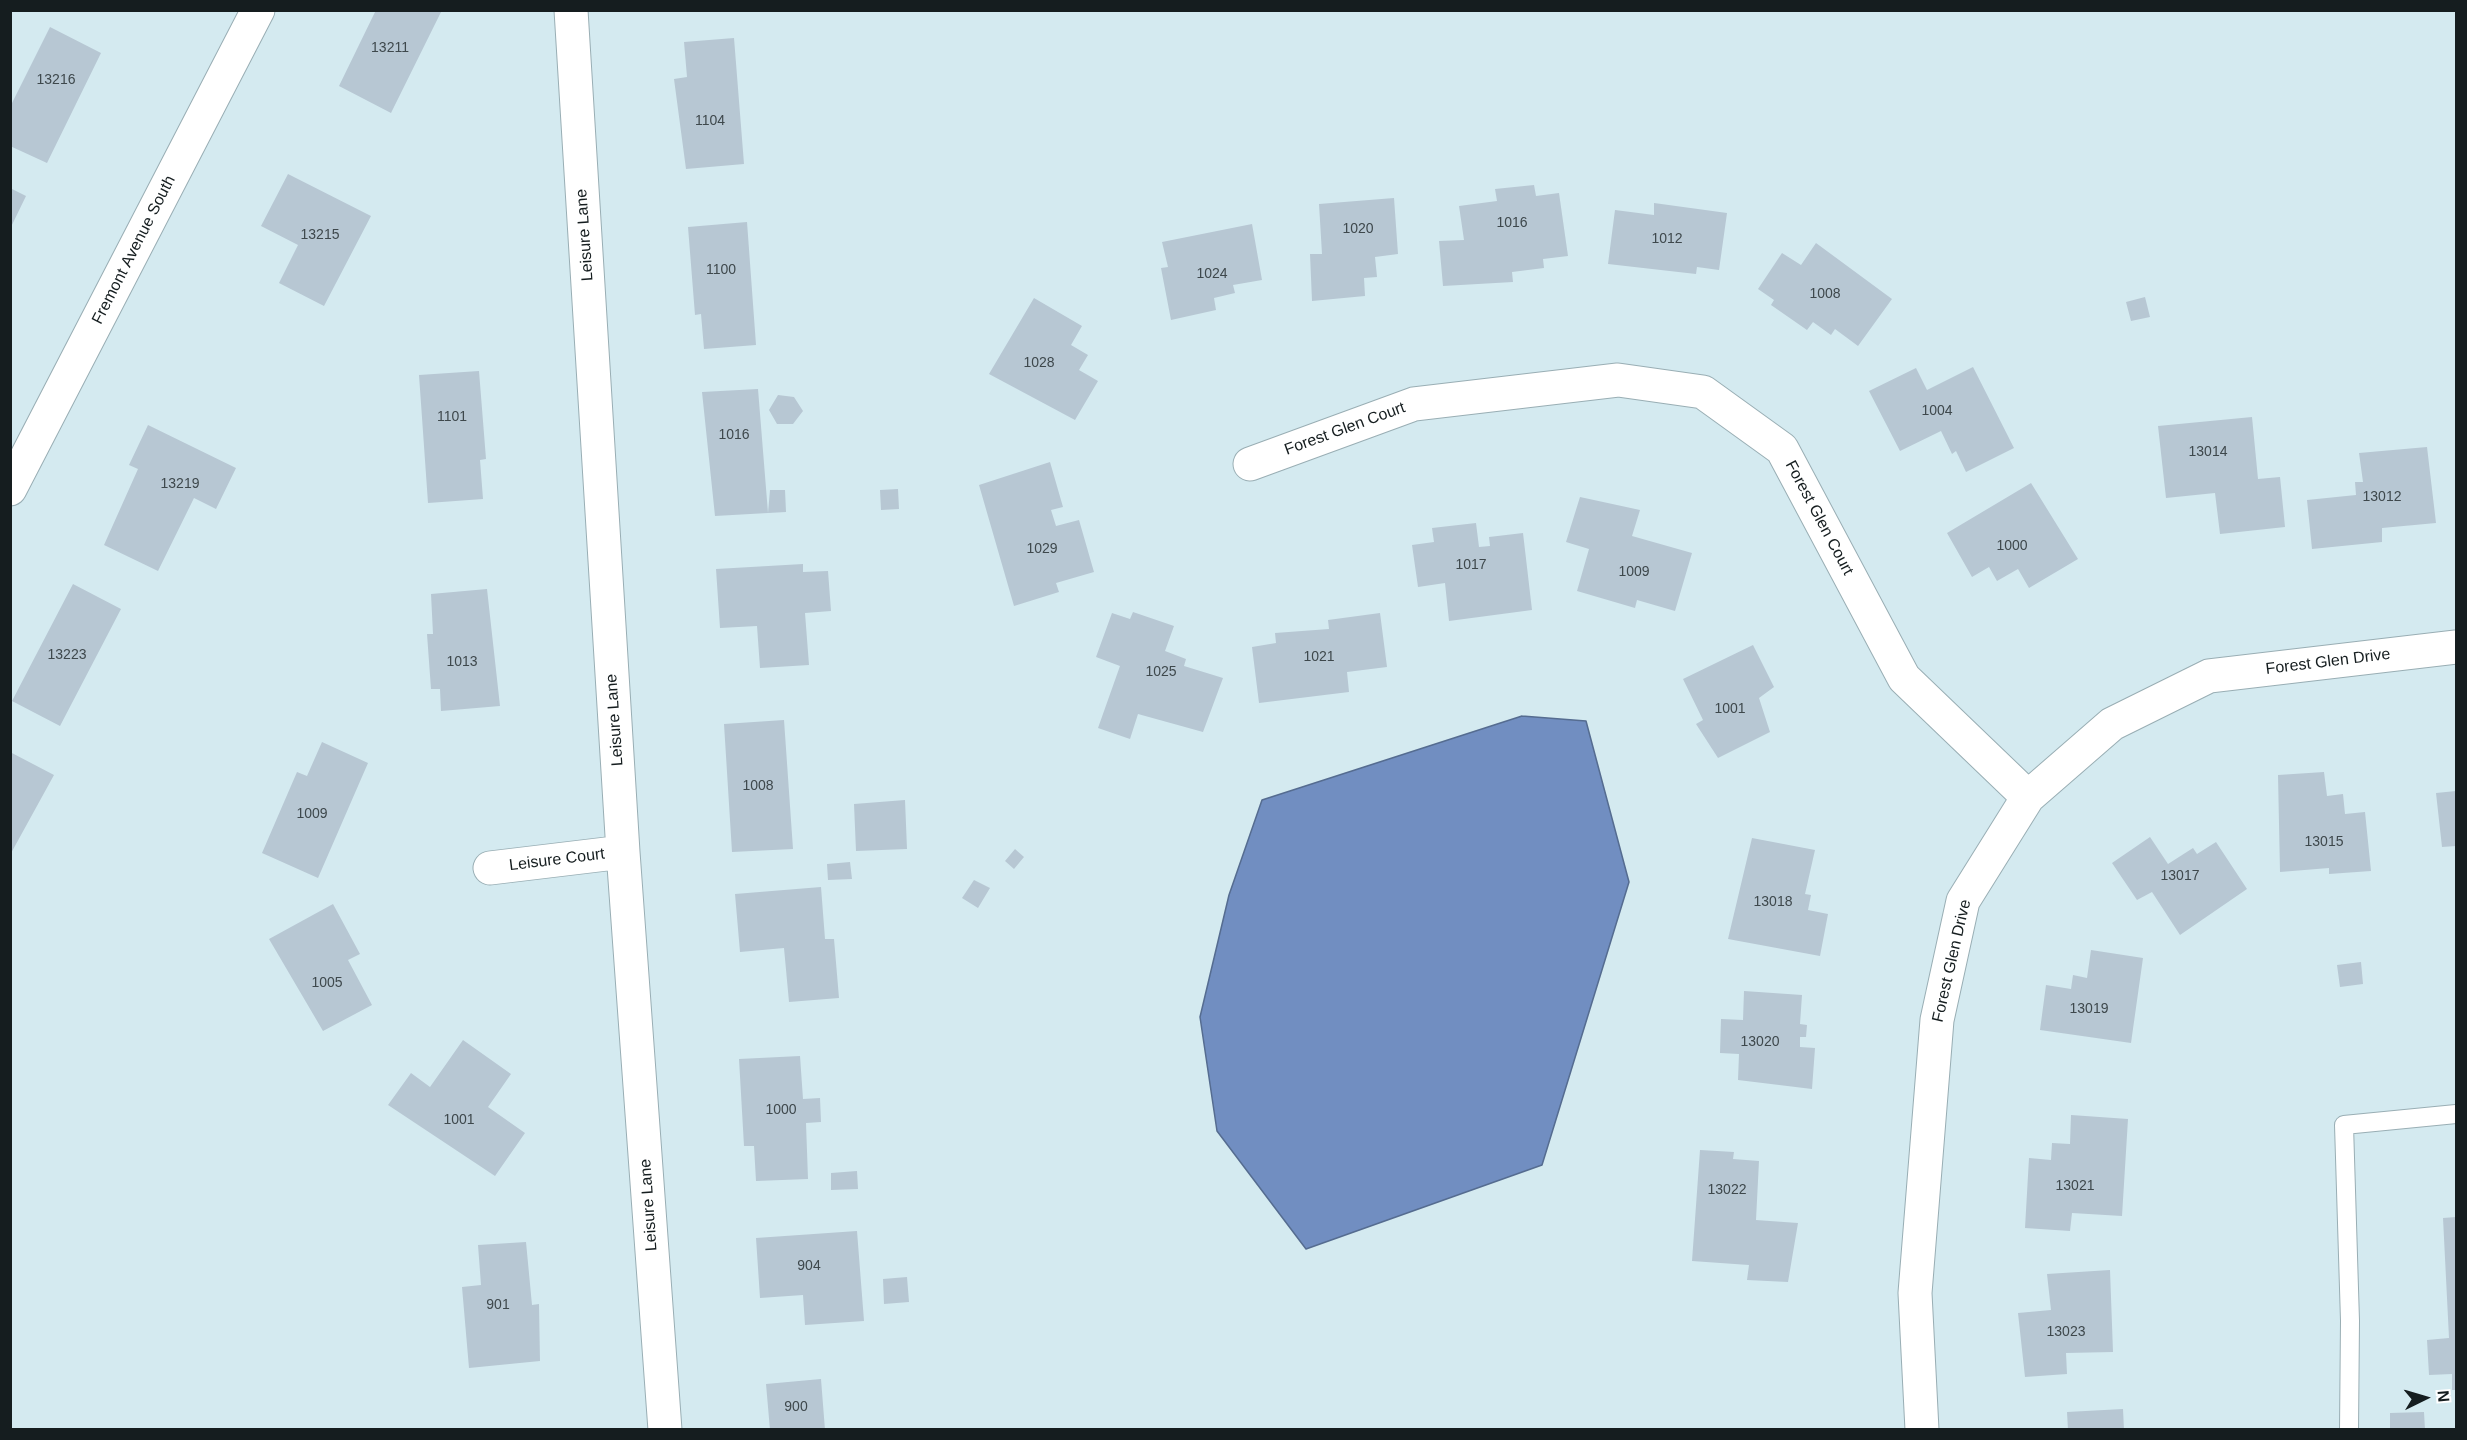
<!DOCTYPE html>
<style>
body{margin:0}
#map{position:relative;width:2467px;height:1440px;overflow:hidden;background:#d4eaf0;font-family:Arial,sans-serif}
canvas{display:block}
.frame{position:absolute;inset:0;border:12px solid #151d1f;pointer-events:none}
.north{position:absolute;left:2395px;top:1368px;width:60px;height:60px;-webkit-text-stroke:4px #fff;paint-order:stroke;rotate:85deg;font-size:16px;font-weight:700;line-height:24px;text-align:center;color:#151d1f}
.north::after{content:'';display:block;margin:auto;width:21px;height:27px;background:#151d1f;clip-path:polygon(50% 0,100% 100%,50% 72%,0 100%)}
</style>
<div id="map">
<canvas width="2467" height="1440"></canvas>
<div class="frame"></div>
<div class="north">N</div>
</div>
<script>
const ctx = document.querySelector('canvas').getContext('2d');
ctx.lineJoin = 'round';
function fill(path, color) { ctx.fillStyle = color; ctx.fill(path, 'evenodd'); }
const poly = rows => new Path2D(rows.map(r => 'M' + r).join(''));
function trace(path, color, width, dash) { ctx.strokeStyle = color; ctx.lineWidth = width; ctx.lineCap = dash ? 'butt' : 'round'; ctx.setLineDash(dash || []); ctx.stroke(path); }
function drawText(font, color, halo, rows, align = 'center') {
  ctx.font = font + ' Arial,sans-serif'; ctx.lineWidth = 5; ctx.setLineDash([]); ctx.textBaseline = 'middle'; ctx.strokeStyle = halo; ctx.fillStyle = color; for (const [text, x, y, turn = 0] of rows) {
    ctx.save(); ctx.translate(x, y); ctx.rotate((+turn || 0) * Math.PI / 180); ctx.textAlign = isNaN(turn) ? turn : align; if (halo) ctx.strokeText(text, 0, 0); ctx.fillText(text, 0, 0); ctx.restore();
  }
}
const water = poly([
 [1522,716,1586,721,1629,882,1542,1165,1306,1249,1217,1131,1200,1017,1229,895,1262,800,1522,716]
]);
const building = poly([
 [376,10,442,10,391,113,339,86],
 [50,27,101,53,47,163,10,146,10,107],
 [734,38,744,164,686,169,674,79,687,77,684,42],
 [288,174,371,216,324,306,279,283,298,245,261,226],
 [1534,185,1536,196,1559,193,1568,256,1543,259,1544,268,1512,272,1513,282,1443,286,1439,241,1464,240,1459,206,1497,201,1495,189],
 [10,188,26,196,10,229],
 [1394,198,1398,254,1375,257,1377,277,1364,278,1365,296,1312,301,1310,254,1322,254,1319,204],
 [1654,203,1727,213,1719,270,1697,267,1696,274,1608,264,1615,210,1654,215],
 [747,222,756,345,704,349,701,314,695,315,688,227],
 [1252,224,1262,280,1233,285,1235,293,1214,298,1216,310,1171,320,1161,268,1168,267,1162,242],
 [1816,243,1892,299,1858,346,1835,329,1831,335,1813,322,1807,330,1771,305,1774,300,1758,289,1782,253,1801,265],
 [2145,297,2150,317,2131,321,2126,302],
 [1034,298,1082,326,1071,345,1088,355,1079,370,1098,381,1075,420,989,374],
 [1973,367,2014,448,1966,472,1956,451,1952,454,1941,431,1900,451,1869,391,1916,368,1927,390],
 [479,371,486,459,480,460,483,499,428,503,419,375],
 [758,389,768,513,715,516,702,392],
 [778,395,794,397,803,411,793,424,777,424,769,410],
 [2252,417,2258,479,2280,477,2285,527,2220,534,2215,493,2166,498,2158,426],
 [148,425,236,468,216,509,194,498,158,571,104,545,138,469,129,465],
 [2427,447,2436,523,2382,528,2382,542,2312,549,2307,500,2356,495,2355,482,2363,482,2359,453],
 [1050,462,1063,507,1051,510,1056,526,1079,520,1094,572,1056,583,1059,592,1014,606,979,485],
 [2031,483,2078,559,2029,588,2018,569,1997,581,1989,567,1972,577,1947,533],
 [898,489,899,509,881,510,880,490],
 [770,490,785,490,786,512,768,513],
 [1580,497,1640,510,1632,536,1692,553,1675,611,1637,600,1635,608,1577,591,1589,549,1566,542],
 [1476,523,1479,547,1490,546,1489,537,1523,533,1532,610,1449,621,1445,583,1418,587,1412,545,1434,542,1432,528],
 [803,564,803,572,828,571,831,611,805,613,809,665,760,668,757,626,720,628,716,569],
 [73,584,121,609,60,726,12,701],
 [487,589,500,706,441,711,440,689,431,689,427,634,433,634,431,594],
 [1133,612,1174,626,1165,651,1186,659,1184,666,1223,678,1203,732,1138,714,1130,739,1098,728,1120,666,1096,657,1112,613,1130,619],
 [1380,613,1387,667,1347,672,1349,692,1259,703,1252,647,1276,643,1275,633,1329,629,1328,620],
 [1753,645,1774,687,1759,698,1770,732,1718,758,1696,724,1703,720,1683,679],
 [784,720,793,849,732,852,724,724],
 [322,742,368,763,318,878,262,853,297,772,307,776],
 [10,752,54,775,10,855],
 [2324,772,2327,796,2343,794,2345,814,2365,812,2371,871,2329,874,2329,868,2280,872,2278,775],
 [2456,791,2456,846,2442,847,2436,793],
 [905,800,907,849,856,851,854,804],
 [2150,837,2168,864,2193,848,2197,854,2216,842,2247,889,2180,935,2152,892,2137,900,2112,863],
 [1752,838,1815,850,1805,894,1811,895,1808,910,1828,914,1820,956,1728,939],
 [1015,849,1024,857,1014,869,1005,861],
 [850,862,852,879,828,880,827,864],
 [974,880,990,888,978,908,962,898],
 [821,887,825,939,834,939,839,998,789,1002,784,948,740,952,735,894],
 [333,904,360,954,348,960,372,1005,323,1031,269,939],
 [2091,950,2143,958,2131,1043,2040,1030,2046,985,2071,989,2073,975,2087,978],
 [2361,962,2363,984,2340,987,2337,965],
 [1744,991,1802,995,1800,1024,1807,1025,1806,1037,1800,1037,1800,1047,1815,1048,1812,1089,1738,1080,1739,1054,1720,1053,1721,1019,1743,1020],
 [463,1040,511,1074,488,1107,525,1133,495,1176,388,1105,411,1073,430,1087],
 [800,1056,803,1099,820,1098,821,1122,806,1123,808,1179,756,1181,754,1146,744,1146,739,1059],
 [2071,1115,2128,1119,2122,1216,2072,1213,2070,1231,2025,1228,2029,1158,2051,1160,2052,1143,2070,1144],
 [1700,1150,1734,1152,1733,1159,1759,1161,1756,1220,1798,1223,1788,1282,1747,1280,1749,1265,1692,1261],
 [857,1171,858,1189,831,1190,831,1173],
 [2456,1217,2456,1390,2452,1390,2452,1374,2429,1375,2427,1340,2449,1338,2443,1218],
 [857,1231,864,1321,805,1325,803,1295,760,1298,756,1238],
 [526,1242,532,1305,539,1304,540,1361,469,1368,462,1287,481,1285,478,1245],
 [2110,1270,2113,1352,2066,1353,2067,1374,2025,1377,2018,1313,2051,1310,2047,1274],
 [907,1277,909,1302,884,1304,883,1279],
 [821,1379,825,1430,770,1430,766,1384],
 [2123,1409,2124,1430,2068,1430,2067,1412],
 [2424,1412,2425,1430,2390,1430,2390,1413]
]);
const lane = poly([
 [2349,1430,2350,1321,2344,1125,2456,1114]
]);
const street = poly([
 [571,10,623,852,665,1430],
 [1250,464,1414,404,1618,380,1703,392,1782,449,1904,678,2028,797],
 [10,489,258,10],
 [490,868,623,852],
 [1922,1430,1915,1293,1937,1020,1963,901,2028,797,2112,724,2209,676,2456,647]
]);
const numberNames = [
 ["13211",390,48],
 ["13216",56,80],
 ["1104",710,121],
 ["1016",1512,223],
 ["1020",1358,229],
 ["13215",320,235],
 ["1012",1667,239],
 ["1100",721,270],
 ["1024",1212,274],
 ["1008",1825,294],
 ["1028",1039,363],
 ["1004",1937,411],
 ["1101",452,417],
 ["1016",734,435],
 ["13014",2208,452],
 ["13219",180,484],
 ["13012",2382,497],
 ["1000",2012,546],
 ["1029",1042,549],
 ["1017",1471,565],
 ["1009",1634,572],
 ["13223",67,655],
 ["1021",1319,657],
 ["1013",462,662],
 ["1025",1161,672],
 ["1001",1730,709],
 ["1008",758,786],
 ["1009",312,814],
 ["13015",2324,842],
 ["13017",2180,876],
 ["13018",1773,902],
 ["1005",327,983],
 ["13019",2089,1009],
 ["13020",1760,1042],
 ["1000",781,1110],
 ["1001",459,1120],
 ["13021",2075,1186],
 ["13022",1727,1190],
 ["904",809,1266],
 ["901",498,1305],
 ["13023",2066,1332],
 ["900",796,1407]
];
const streetNames = [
 ["Leisure Lane",585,235,-94],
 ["Fremont Avenue South",134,250,-63],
 ["Forest Glen Court",1345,429,-20],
 ["Forest Glen Court",1819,518,62],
 ["Forest Glen Drive",2328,662,-7],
 ["Leisure Lane",615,720,-94],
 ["Leisure Court",557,860,-7],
 ["Forest Glen Drive",1952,961,-77],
 ["Leisure Lane",649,1205,-94]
];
fill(water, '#718ec1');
trace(water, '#556c90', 1.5);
fill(building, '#b7c7d3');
trace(lane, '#99aeb4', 20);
trace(street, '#99aeb4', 35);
trace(lane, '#fff', 18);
trace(street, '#fff', 33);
drawText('14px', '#3e484c', null, numberNames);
drawText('16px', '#151d1f', '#fff', streetNames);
</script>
